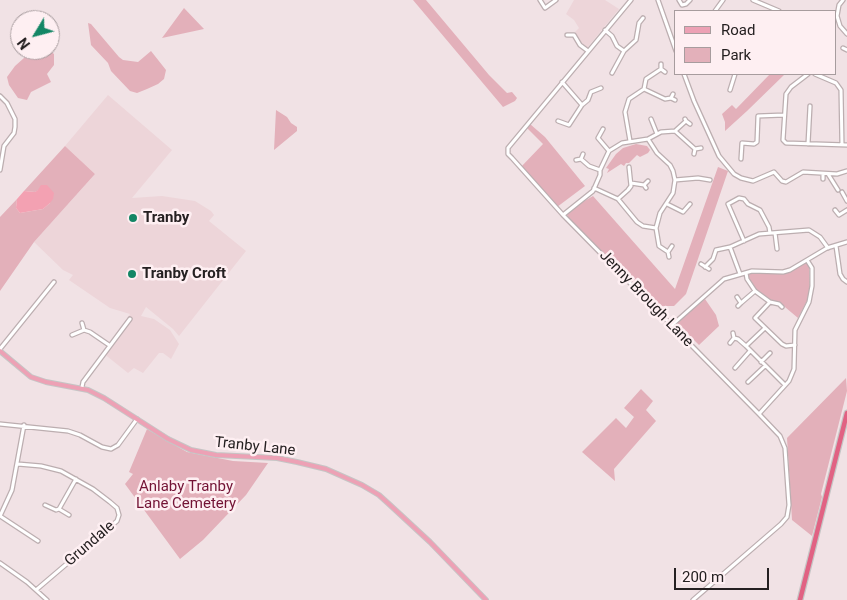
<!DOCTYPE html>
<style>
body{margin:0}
#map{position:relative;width:847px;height:600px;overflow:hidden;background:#f1e2e5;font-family:Roboto,sans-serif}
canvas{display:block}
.legend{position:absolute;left:674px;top:10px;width:162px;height:65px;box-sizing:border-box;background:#feeff2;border:1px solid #a79c9e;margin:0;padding:6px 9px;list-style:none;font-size:15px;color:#252021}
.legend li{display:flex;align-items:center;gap:10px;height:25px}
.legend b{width:25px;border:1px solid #a79c9e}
.north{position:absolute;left:10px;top:10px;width:50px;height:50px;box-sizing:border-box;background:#feeff2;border:1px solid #a79c9e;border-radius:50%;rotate:233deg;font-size:14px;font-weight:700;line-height:20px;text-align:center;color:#252021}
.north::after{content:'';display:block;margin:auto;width:18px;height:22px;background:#138665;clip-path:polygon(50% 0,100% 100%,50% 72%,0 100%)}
.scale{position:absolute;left:674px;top:568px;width:95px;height:22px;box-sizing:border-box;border:2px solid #252021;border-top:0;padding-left:6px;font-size:15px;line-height:18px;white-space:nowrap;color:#252021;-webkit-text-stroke:4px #feeff2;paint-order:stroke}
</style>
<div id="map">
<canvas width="847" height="600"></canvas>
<ul class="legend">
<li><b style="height:6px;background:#eda1b5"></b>Road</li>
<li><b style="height:14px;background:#e3b0ba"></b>Park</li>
</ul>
<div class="north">N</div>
<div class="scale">200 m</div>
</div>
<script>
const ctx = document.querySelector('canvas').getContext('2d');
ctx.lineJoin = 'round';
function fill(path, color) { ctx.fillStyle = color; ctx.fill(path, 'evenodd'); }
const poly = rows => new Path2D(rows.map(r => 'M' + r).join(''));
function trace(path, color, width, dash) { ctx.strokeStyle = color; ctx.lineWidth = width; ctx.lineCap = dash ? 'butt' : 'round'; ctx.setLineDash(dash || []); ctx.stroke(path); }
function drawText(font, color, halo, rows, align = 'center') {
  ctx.font = font + ' Roboto,sans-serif'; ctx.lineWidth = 5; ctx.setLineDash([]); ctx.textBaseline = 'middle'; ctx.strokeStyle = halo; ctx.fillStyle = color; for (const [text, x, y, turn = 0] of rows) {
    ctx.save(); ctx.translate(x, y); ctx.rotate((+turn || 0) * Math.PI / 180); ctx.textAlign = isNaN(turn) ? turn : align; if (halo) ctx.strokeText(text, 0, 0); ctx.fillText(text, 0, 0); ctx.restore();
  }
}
const built = poly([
 [574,0,605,0,619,9,587,48,581,42,575,32,579,28,574,20,566,14],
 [108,95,172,150,132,198,162,196,195,201,211,211,214,215,209,221,246,251,179,336,173,329,146,307,141,316,154,319,170,330,179,344,171,359,163,353,159,353,143,373,134,368,128,373,103,353,130,314,110,308,69,280,73,275,63,270,34,242,95,174,65,146]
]);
const green = poly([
 [413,0,426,0,489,75,507,93,512,92,517,98,515,101,503,107],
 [184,8,204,29,162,38],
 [88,23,91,24,119,57,123,60,138,62,151,51,166,70,164,79,158,84,147,89,137,93,130,91,111,71,108,63,91,45],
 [33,50,49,50,54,54,54,65,47,74,51,82,31,92,27,100,18,98,9,85,7,77,15,66],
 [770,74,785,74,747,111,725,131,725,122,722,114,732,105,736,109],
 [276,110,287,117,291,123,297,127,297,131,274,150],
 [530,124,545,137,585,186,557,207,520,168,543,144,527,128],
 [636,144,647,146,650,150,648,153,640,157,637,155,629,163,626,163,624,166,621,164,607,173,609,169,606,168,616,154,623,148],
 [65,146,95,174,34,242,0,291,0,217,17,199,16,208,20,213,43,209,50,203,39,190,35,192,24,191],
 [718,167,728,171,686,294,674,306,656,306,567,216,569,210,593,196,675,289],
 [806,262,809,264,810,290,808,299,798,318,779,302,769,300,761,295,755,288,748,276,748,272,784,273],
 [705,299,716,315,719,326,699,345,677,323],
 [846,378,847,391,821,494,822,497,812,536,792,520,787,438],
 [641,389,653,401,646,410,656,421,614,469,615,481,582,452,616,418,626,428,634,417,624,408],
 [147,429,187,452,233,461,268,463,246,495,203,540,180,559,125,484,133,474,129,472]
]);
const water = poly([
 [41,185,47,185,54,193,53,199,50,203,43,209,20,213,16,208,17,199,24,191,35,192,38,190]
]);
const minor = poly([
 [540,0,545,8,556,0],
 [631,0,508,148,508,154,512,158,563,215,759,414,780,436,785,448,789,505,787,517,781,524,693,600],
 [658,0,676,51],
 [679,0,682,5,686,4,690,0],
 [753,0,779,11],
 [843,0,839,5,837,16,840,26,847,34],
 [715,11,723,0],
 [605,30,612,36,617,46,624,51,612,73],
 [567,35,574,35,580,45,588,51],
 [843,48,847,50],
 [624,51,636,40,639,23,643,18],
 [661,64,661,69,665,72],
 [684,74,694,101,719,156,734,174,741,178,753,181,774,172,782,181,786,182,803,172,837,174,847,171],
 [808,74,791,87,786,94,783,140,786,143,847,145],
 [815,74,836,83,841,90,842,145],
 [562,82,582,105,588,100,591,92,601,88],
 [644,89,646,79,661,69],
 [730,90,735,74],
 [673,94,671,98,675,100],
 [0,96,7,103,15,119,15,127,14,133,4,146,0,170],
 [651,119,657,134],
 [685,119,686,121,690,124],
 [558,121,569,125,582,105],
 [603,129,598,138,609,151],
 [675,131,686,121],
 [630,141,625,112,629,99,644,89,665,99,671,98],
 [808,144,810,106],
 [694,154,695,149,701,148],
 [581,159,589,166,600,170],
 [741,159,742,143,754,144,757,142,758,116,784,115],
 [576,160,581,159,583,154],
 [828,174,838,190],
 [823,179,823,174],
 [675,180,698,178,710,180],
 [631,183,644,185],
 [594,188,618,199,637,222,643,226,656,228,660,213,673,193,675,180,673,171,670,165,657,153,648,139],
 [646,188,644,185,648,181],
 [842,192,847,201],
 [618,199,628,190,631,186,629,167],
 [667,204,683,212,690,204],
 [835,210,839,215,847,210],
 [563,215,593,191,600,175,600,170,609,151,622,143,648,139,661,132,675,131,695,149],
 [656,228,659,246,668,252],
 [775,233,777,249],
 [744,241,728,204,739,198,744,199,748,204,760,210,769,227,770,233],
 [836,246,840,274,843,279,847,282],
 [669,257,668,252,672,246],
 [701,264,709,269],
 [705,267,713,259,716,250,730,247],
 [746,273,747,279,755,291,770,302,779,304,782,307],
 [740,274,730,247,759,234,809,230,820,237,828,248],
 [737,297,741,303,738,306],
 [770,302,755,318,782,344,786,346,795,345],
 [741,303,755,291],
 [82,323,84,330,90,332,109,345],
 [672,325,724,279,752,271,783,272,790,270,827,248,847,242],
 [72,335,84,330],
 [734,338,738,339,746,346,765,328],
 [730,343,734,338,733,333],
 [746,346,785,385],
 [0,349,54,282],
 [761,362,770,353],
 [735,368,750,351],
 [748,382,765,366],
 [82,387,83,382,130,319],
 [759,414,789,381,794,369,795,330,809,302,812,286,812,268,807,260],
 [0,424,68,431,80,435,102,447,111,449,118,445,137,419],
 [18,464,41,466,61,471,93,489,110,502,117,508,119,515,117,521,36,590],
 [45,505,56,510,59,509],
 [69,515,59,509,76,479],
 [0,516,12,490,24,425],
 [0,516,38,541],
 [0,563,27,582,47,600]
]);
const major = poly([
 [0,351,31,377,46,382,88,390,104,398,168,439,191,450,216,455,277,458,297,462,326,469,362,485,379,495,390,505,430,542,486,600]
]);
const highway = poly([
 [800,600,847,413]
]);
const markers = [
 [133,218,5,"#138665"],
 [132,274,5,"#138665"]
];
const poiNames = [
 ["Tranby",143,218],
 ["Tranby Croft",142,274]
];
const streetNames = [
 ["Jenny Brough Lane",646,299,46],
 ["Tranby Lane",255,447,6],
 ["Grundale",90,544,-41]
];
const parkNames = [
 ["Anlaby Tranby",186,487],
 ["Lane Cemetery",186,504]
];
fill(built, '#edd5d9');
fill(green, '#e3b0ba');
fill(water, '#f3a1b2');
trace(minor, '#bcaeb0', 5.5);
trace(major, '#c6c5c5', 6);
trace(highway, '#c6c5c5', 7);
trace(minor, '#fff', 3);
trace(major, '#eda1b5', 4);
trace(highway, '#e16283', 4.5);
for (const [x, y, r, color] of markers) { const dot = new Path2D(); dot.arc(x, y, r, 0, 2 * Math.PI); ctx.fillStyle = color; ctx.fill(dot); trace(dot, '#feeff2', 2); }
drawText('bold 15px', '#252021', '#feeff2', poiNames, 'left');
drawText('15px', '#252021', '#feeff2', streetNames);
drawText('15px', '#731335', '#feeff2', parkNames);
</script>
